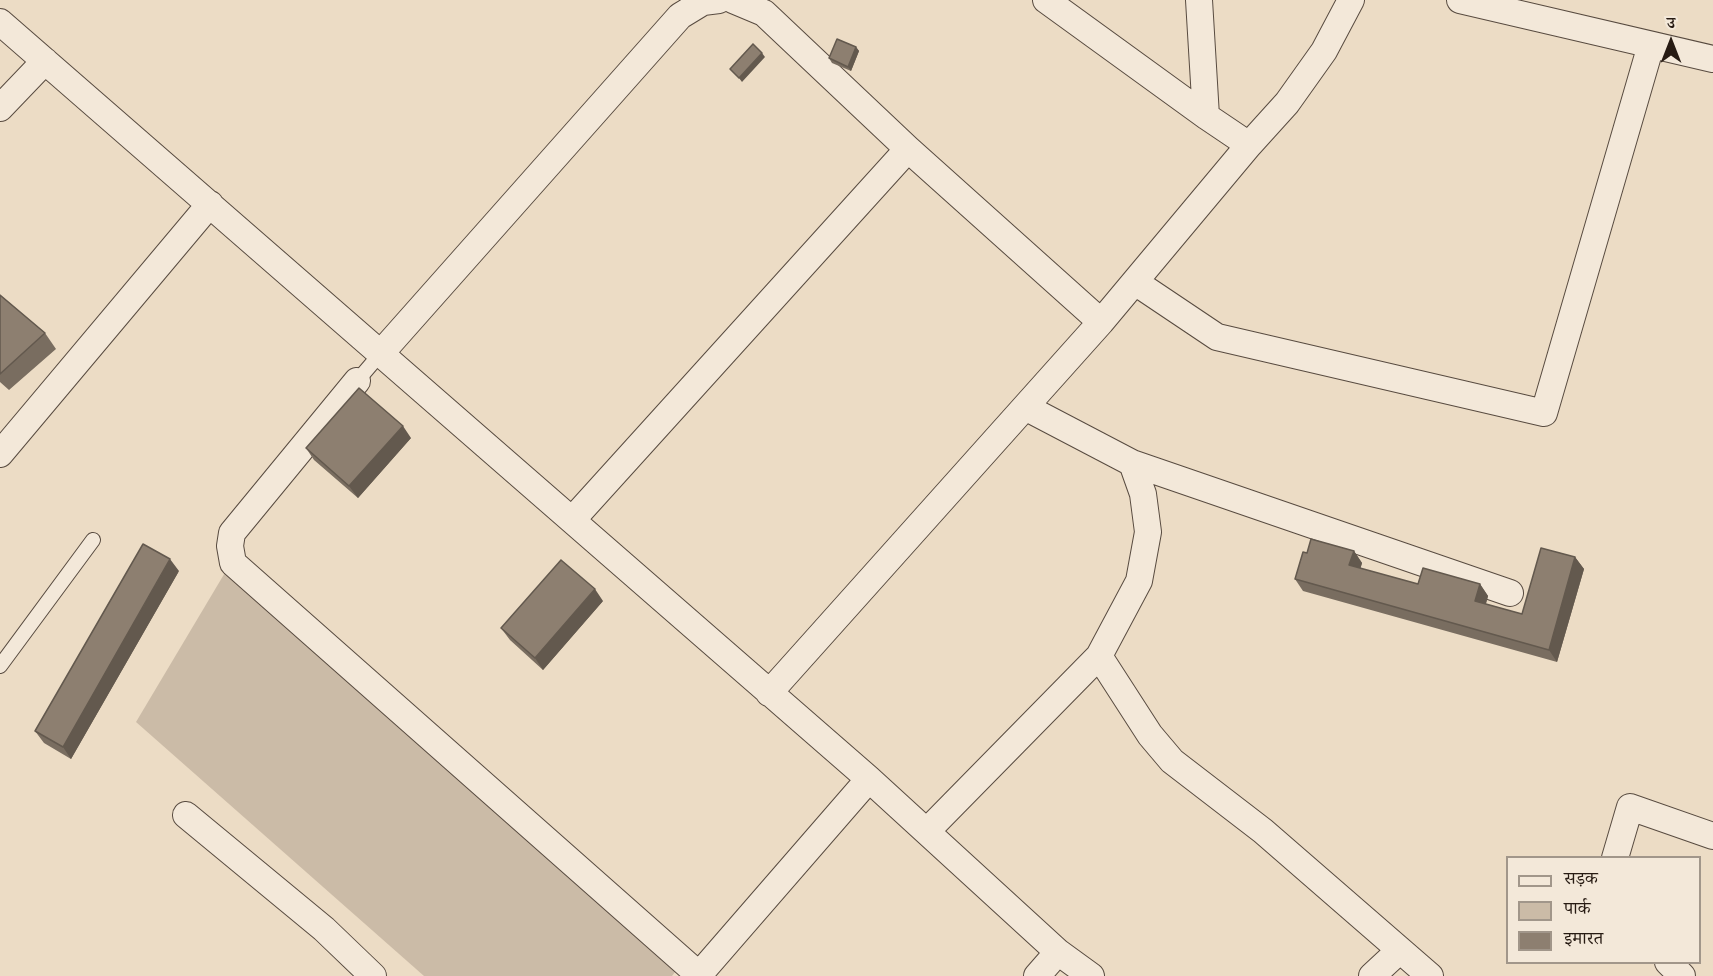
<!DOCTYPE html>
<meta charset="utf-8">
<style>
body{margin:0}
#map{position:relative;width:1713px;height:976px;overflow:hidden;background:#ecdcc5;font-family:Vollkorn,"Noto Serif Devanagari",serif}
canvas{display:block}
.legend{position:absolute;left:1506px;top:856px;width:195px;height:108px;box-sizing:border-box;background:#f3e8d9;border:2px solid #a1968a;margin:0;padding:8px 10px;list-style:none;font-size:18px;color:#271b13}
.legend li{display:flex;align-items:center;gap:12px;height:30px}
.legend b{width:30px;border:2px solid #a1968a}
.north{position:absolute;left:1641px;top:12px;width:60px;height:60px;-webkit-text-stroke:4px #f3e8d9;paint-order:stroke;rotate:0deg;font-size:16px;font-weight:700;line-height:24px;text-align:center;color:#271b13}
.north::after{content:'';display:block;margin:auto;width:21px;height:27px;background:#271b13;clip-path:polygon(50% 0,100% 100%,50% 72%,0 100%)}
</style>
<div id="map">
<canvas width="1713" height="976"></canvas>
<ul class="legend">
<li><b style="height:8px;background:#f3e8d9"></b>सड़क</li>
<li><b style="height:16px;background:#cbbba7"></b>पार्क</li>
<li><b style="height:16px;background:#8d7f70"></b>इमारत</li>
</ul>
<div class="north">उ</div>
</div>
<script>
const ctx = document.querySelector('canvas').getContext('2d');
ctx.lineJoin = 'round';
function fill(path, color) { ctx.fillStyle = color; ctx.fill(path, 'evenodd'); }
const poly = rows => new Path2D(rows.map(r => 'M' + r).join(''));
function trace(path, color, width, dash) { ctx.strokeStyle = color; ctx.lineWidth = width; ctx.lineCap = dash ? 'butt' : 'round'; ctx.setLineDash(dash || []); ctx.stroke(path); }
const green = poly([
 [226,571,678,968,672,976,424,976,136,722]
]);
const service = poly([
 [357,381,381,353],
 [0,666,93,540]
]);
const minor = poly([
 [733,0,764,13,908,149,1101,322],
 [1046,0,1206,116,1249,145],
 [1199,0,1206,116],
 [1460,0,1713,59],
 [0,22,869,779,1058,952,1091,976],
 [0,108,45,61],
 [1135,282,1217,337,1544,413,1651,45],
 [381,353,680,16,703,2,719,0],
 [357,381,232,533,230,546,233,563,699,975],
 [0,454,210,204],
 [1132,463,1510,593],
 [573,519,908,149],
 [1099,656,1150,735,1172,761,1263,831,1430,976],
 [769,693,1101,322,1249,145,1287,103,1324,51,1351,0],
 [186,815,324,929,373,976],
 [927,831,1099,656,1139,581,1148,532,1143,494,1132,463,1025,407],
 [1615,858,1630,807,1713,836],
 [1668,962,1682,976],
 [698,976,869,779],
 [1037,976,1058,952],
 [1372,976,1400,950]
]);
const wall = poly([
 [856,47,859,51,851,71,832,63,829,58],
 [0,295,45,333,56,349,9,390,0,382],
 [411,438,358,498,314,460,306,448],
 [1354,551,1362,563,1360,569,1418,584,1480,584,1488,596,1486,604,1522,614,1575,557,1584,569,1557,662,1303,591,1295,579,1307,553],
 [179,571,71,759,44,743,35,731],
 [603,601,543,670,510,640,501,628]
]);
const shadedWall = poly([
 [856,47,859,51,851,71,848,67],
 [762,53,765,57,742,82,739,78],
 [403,426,411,438,358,498,349,486],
 [1354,551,1362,563,1358,577,1349,565],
 [1575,557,1584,569,1557,662,1549,650],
 [170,559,179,571,71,759,63,747],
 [1480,584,1488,596,1483,613,1475,601],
 [595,589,603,601,543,670,535,658]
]);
const building = poly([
 [837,39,856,47,848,67,829,58,837,39],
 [753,44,762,53,739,78,730,69,753,44],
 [0,295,45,333,0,374,0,295],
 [359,388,403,426,349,486,306,448,359,388],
 [1311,539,1354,551,1349,565,1418,584,1423,568,1480,584,1475,601,1522,614,1541,548,1575,557,1549,650,1295,579,1303,552,1307,553,1311,539],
 [143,544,170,559,63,747,35,731,143,544],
 [561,560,595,589,535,658,501,628,561,560]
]);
fill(green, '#cbbba7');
trace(service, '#584b40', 16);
trace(minor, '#584b40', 28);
trace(service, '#f3e8d9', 14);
trace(minor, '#f3e8d9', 26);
fill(wall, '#796d60');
fill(shadedWall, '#63594e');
fill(building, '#8d7f70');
trace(building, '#63594e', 1.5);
</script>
